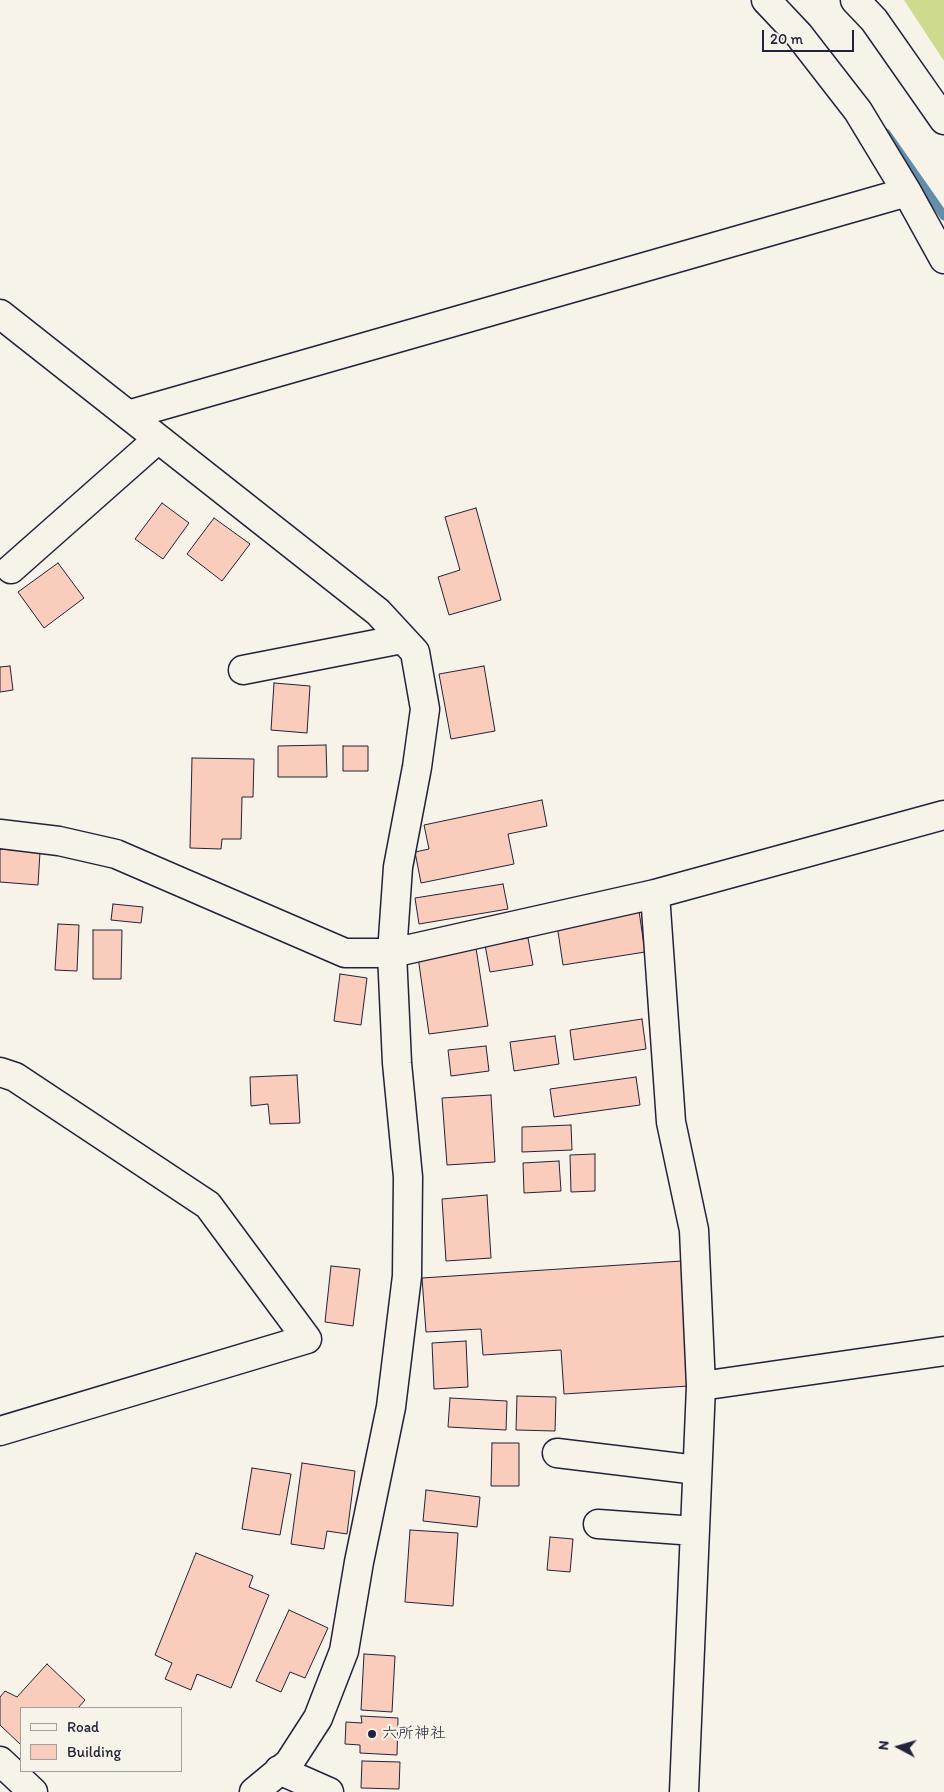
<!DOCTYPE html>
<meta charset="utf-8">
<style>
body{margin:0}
#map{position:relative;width:944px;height:1792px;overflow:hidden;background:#f7f3e8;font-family:Itim,sans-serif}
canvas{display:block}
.legend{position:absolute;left:20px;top:1707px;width:162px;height:65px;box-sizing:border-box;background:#f7f3e8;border:1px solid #a29fa3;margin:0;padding:6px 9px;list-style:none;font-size:15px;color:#22223b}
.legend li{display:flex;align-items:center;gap:10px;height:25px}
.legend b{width:25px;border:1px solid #a29fa3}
.north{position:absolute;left:874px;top:1722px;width:50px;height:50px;-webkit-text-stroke:4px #f7f3e8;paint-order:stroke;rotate:276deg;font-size:14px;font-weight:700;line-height:20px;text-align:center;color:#22223b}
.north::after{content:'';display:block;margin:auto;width:18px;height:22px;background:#22223b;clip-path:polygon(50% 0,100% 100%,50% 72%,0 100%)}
.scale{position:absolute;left:762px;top:30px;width:92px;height:22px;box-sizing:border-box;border:2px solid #22223b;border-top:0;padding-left:6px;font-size:15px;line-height:18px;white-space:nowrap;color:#22223b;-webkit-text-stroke:4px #f7f3e8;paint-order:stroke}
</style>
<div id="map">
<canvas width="944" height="1792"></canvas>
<ul class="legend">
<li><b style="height:6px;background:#f7f3e8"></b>Road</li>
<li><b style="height:14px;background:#f9ccbb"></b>Building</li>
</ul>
<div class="north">N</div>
<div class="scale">20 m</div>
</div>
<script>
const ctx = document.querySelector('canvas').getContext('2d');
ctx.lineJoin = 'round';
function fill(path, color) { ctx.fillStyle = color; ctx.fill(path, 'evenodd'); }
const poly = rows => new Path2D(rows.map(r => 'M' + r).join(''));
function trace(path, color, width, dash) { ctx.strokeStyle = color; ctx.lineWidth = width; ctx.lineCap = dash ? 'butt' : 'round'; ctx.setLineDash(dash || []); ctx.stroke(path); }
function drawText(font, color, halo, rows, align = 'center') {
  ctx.font = font + ' Itim,"Klee One",sans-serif'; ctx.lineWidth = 4.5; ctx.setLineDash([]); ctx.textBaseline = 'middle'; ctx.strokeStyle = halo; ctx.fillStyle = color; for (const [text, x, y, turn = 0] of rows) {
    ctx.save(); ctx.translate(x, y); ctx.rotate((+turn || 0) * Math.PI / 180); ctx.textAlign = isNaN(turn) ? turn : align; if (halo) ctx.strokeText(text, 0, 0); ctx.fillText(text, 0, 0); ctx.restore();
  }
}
const green = poly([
 [904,0,944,0,944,61]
]);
const stream = poly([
 [886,133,944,216]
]);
const building = poly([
 [162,503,189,523,163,559,135,539,162,503],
 [476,508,501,600,449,615,438,577,460,570,445,517,476,508],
 [214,518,250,544,222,581,187,554,214,518],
 [58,563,84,598,44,628,18,592,58,563],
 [10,666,13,690,0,692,0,667,10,666],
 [484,666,495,731,451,739,439,674,484,666],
 [274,683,310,686,307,733,271,730,274,683],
 [326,745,327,777,278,777,278,746,326,745],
 [343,746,368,746,368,771,343,771,343,746],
 [192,758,254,759,253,797,242,797,241,839,222,839,221,849,190,848,192,758],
 [542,800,547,826,508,834,514,864,421,883,415,852,429,849,424,825,542,800],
 [0,849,40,852,38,885,0,882,0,849],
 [503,884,508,909,419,924,415,898,503,884],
 [113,904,143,907,141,923,111,920,113,904],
 [639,911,645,952,563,965,557,925,639,911],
 [58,924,79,925,77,971,55,970,58,924],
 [93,930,122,930,121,979,93,979,93,930],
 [528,938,533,965,490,972,485,945,528,938],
 [476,948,488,1026,429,1034,418,957,476,948],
 [340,974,367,978,361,1025,334,1021,340,974],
 [642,1019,646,1049,574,1060,570,1030,642,1019],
 [555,1036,559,1064,514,1071,510,1042,555,1036],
 [486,1046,489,1071,451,1076,448,1050,486,1046],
 [297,1075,300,1123,270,1124,268,1104,251,1106,250,1077,297,1075],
 [636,1077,640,1105,554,1117,550,1089,636,1077],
 [491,1095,495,1162,447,1165,442,1098,491,1095],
 [571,1125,572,1150,522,1152,522,1127,571,1125],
 [595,1154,595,1191,571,1192,570,1155,595,1154],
 [559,1161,561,1191,524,1193,523,1163,559,1161],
 [487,1195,491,1258,446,1261,442,1199,487,1195],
 [682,1261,689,1386,564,1394,561,1350,483,1355,481,1329,426,1332,422,1278,682,1261],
 [331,1266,360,1269,353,1326,325,1322,331,1266],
 [466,1341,468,1387,434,1389,432,1343,466,1341],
 [517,1396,556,1397,555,1431,516,1430,517,1396],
 [450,1398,507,1401,506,1430,448,1427,450,1398],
 [492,1443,519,1443,519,1486,491,1486,492,1443],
 [302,1463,355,1471,347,1534,327,1531,324,1549,291,1544,302,1463],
 [252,1468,291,1474,280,1535,242,1529,252,1468],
 [426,1490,480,1497,477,1527,423,1521,426,1490],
 [410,1530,458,1533,453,1606,405,1602,410,1530],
 [550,1537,573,1539,570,1572,547,1570,550,1537],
 [196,1553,253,1576,249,1587,269,1595,231,1688,197,1674,191,1690,165,1679,172,1663,155,1655,196,1553],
 [289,1610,328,1628,305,1678,290,1672,281,1692,256,1681,289,1610],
 [364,1654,395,1656,392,1712,361,1710,364,1654],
 [47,1664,85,1700,78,1708,21,1708,21,1745,0,1725,0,1697,5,1691,17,1697,47,1664],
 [361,1716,398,1718,397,1755,360,1753,360,1745,345,1744,346,1722,362,1723,361,1716],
 [362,1761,400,1762,399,1789,361,1788,362,1761]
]);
const minor = poly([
 [766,0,799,35,858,111,907,192,944,259],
 [855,0,874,20,944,120],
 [0,314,378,612,415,652,425,709,417,767,398,867,392,953,397,1063,408,1177,407,1276,391,1407,359,1562,344,1651,318,1718,289,1763,254,1792],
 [128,415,907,192],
 [11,569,158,439],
 [243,670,402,639],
 [0,834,59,841,116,854,345,953,392,953,655,894,944,815],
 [655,894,671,1122,694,1230,701,1386,684,1792],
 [0,1072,15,1077,208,1205,307,1339,0,1431],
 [701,1386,944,1351],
 [557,1453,697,1470],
 [598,1524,695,1531],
 [0,1761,33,1792],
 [279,1770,329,1792]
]);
const markers = [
 [372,1734,5,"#22223b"]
];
const poiNames = [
 ["六所神社",382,1734]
];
fill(green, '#ceda8e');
trace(stream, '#638da8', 9);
fill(building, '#f9ccbb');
trace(building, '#22223b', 1);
trace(minor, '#22223b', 31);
trace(minor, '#f7f3e8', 28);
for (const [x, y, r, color] of markers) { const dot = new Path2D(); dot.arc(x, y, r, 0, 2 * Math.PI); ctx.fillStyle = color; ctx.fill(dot); trace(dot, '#f7f3e8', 2); }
drawText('16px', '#22223b', '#f7f3e8', poiNames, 'left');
</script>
